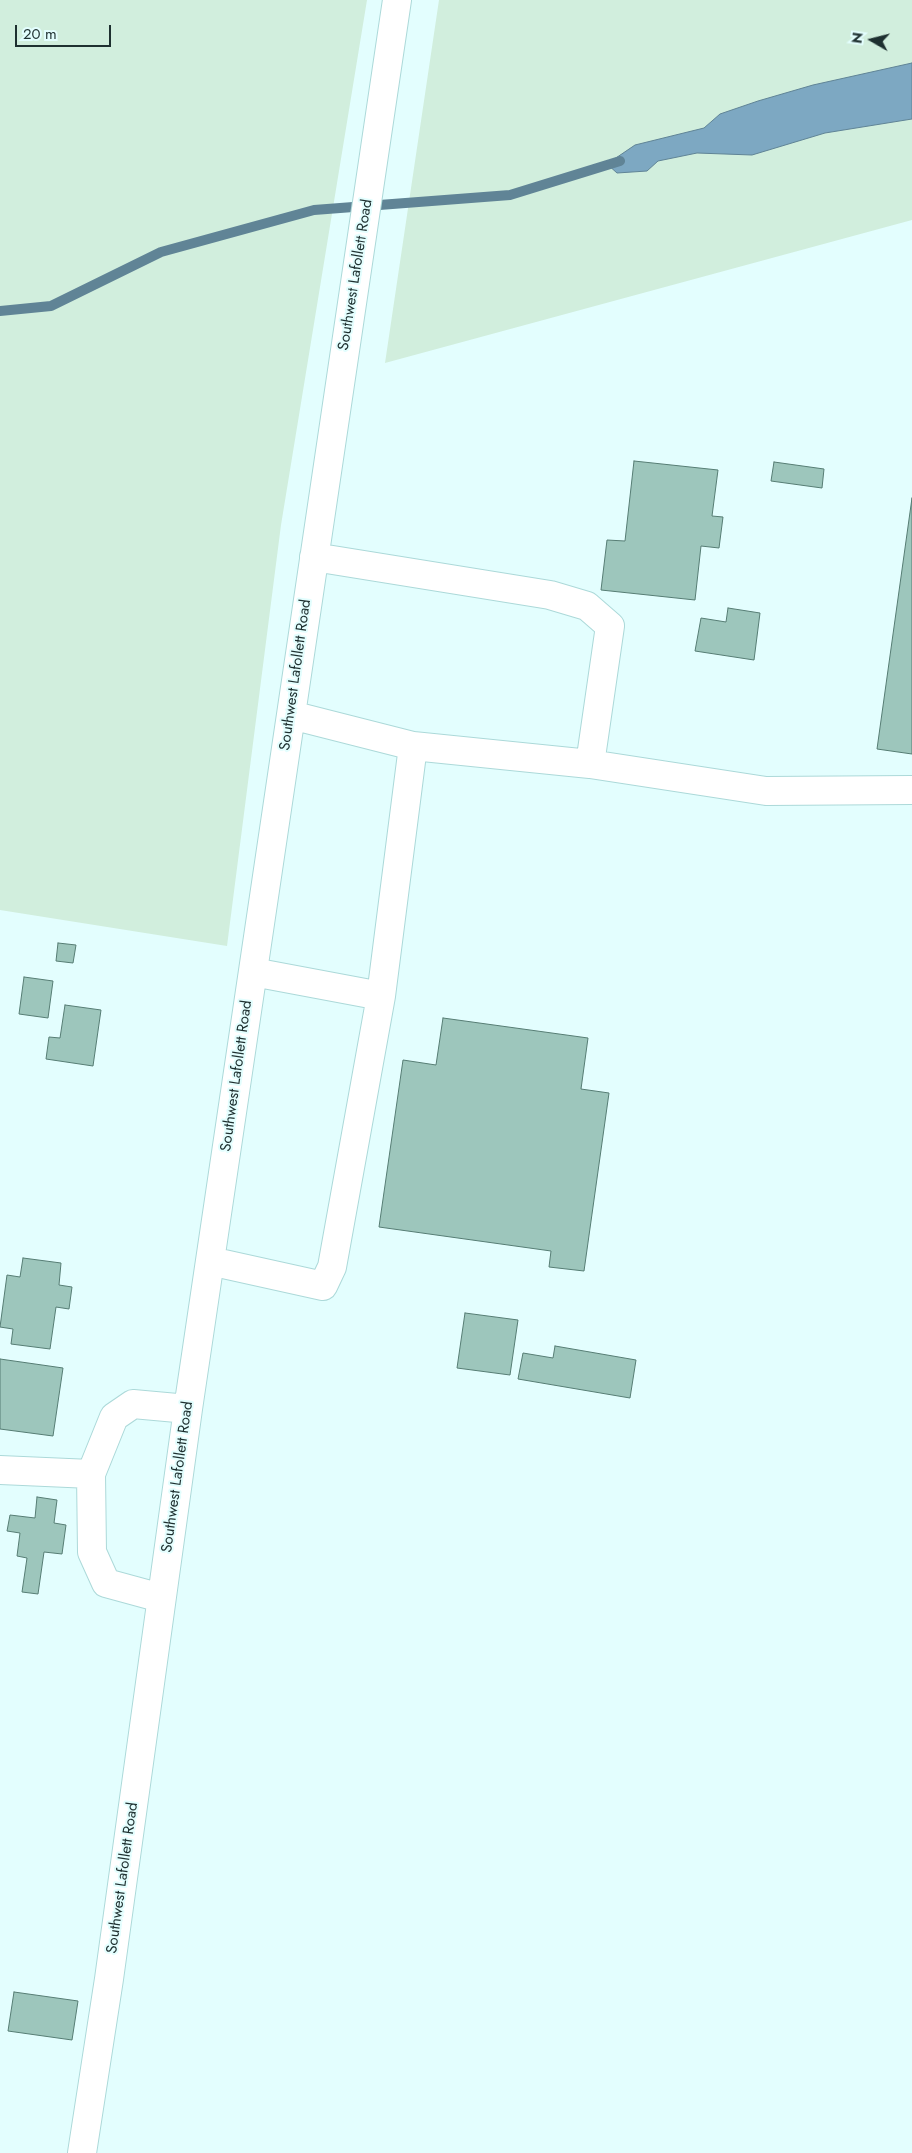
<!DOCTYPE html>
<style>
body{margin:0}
#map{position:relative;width:912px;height:2153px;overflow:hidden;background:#e3fefe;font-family:Jost,sans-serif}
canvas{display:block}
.north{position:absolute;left:847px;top:15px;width:50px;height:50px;-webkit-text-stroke:4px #e3fefe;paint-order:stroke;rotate:278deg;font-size:14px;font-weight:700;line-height:20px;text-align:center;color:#1e3030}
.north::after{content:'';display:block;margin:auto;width:18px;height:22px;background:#1e3030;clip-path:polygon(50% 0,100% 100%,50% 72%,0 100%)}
.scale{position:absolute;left:15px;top:25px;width:96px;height:22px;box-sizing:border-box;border:2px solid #1e3030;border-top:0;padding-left:6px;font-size:15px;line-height:18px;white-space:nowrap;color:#1e3030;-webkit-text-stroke:4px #e3fefe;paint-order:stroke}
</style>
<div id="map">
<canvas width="912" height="2153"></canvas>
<div class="north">N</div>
<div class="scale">20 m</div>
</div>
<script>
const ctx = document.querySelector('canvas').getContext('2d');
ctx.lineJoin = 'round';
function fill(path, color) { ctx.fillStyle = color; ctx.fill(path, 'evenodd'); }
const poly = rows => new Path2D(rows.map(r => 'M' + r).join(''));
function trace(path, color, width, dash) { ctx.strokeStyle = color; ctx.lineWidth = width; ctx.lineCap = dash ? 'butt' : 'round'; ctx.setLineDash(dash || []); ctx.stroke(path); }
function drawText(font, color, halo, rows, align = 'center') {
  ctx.font = font + ' Jost,sans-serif'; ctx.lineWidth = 4; ctx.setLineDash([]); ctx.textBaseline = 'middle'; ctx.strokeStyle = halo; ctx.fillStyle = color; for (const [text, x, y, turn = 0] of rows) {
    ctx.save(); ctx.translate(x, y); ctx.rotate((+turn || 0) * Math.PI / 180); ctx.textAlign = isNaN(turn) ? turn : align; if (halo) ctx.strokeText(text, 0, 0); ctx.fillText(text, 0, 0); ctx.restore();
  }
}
const green = poly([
 [0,0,367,0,281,525,227,946,0,910],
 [439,0,912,0,912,220,385,363]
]);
const water = poly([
 [912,63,912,119,825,133,752,155,697,153,658,161,647,171,617,173,607,164,635,145,704,128,720,114,758,101,813,85,912,63]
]);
const stream = poly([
 [0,311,51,306,161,252,314,210,510,195,620,161]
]);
const building = poly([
 [634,461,718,470,712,516,723,517,719,548,701,546,695,600,601,590,607,540,625,541,634,461],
 [774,462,824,469,822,488,771,481,774,462],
 [912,498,912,754,877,749,912,498],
 [728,608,760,613,754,660,695,651,701,618,726,622,728,608],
 [58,943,76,945,73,963,56,961,58,943],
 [24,977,53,981,48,1018,19,1014,24,977],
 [65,1005,101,1010,93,1066,46,1059,49,1037,60,1038,65,1005],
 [443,1018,588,1038,581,1089,609,1093,584,1271,549,1267,551,1251,379,1227,403,1060,436,1065,443,1018],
 [23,1258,61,1263,59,1285,72,1287,69,1309,56,1307,50,1349,11,1344,13,1329,0,1327,7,1275,20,1277,23,1258],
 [465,1313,518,1320,510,1375,457,1368,465,1313],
 [555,1346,636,1360,630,1398,518,1379,523,1353,553,1358,555,1346],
 [0,1359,63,1368,53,1436,0,1429,0,1359],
 [37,1497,57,1500,54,1523,66,1525,62,1554,44,1552,38,1594,22,1592,27,1558,17,1556,20,1533,7,1531,10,1515,35,1518,37,1497],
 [14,1992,78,2001,72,2040,8,2031,14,1992]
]);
const minor = poly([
 [314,557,550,595,587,606,610,626,590,764],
 [291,715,413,746,590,764,766,791,912,790],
 [253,972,381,996],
 [210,1261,323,1286,332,1267,381,996,413,746],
 [0,1470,91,1474],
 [161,1598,106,1583,92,1552,91,1474,114,1417,133,1404,188,1409],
 [82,2153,109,1979,188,1409,397,0]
]);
const streetNames = [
 ["Southwest Lafollett Road",356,275,-81],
 ["Southwest Lafollett Road",296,675,-82],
 ["Southwest Lafollett Road",237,1076,-82],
 ["Southwest Lafollett Road",178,1477,-82],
 ["Southwest Lafollett Road",123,1878,-82]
];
fill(green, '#d1eedd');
fill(water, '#7da8c2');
trace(water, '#608496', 1);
trace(stream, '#608496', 10);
fill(building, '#9dc6bc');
trace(building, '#567d74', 1);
trace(minor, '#acd9d9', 30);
trace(minor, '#fff', 28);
drawText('15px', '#1e3030', '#e3fefe', streetNames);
</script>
